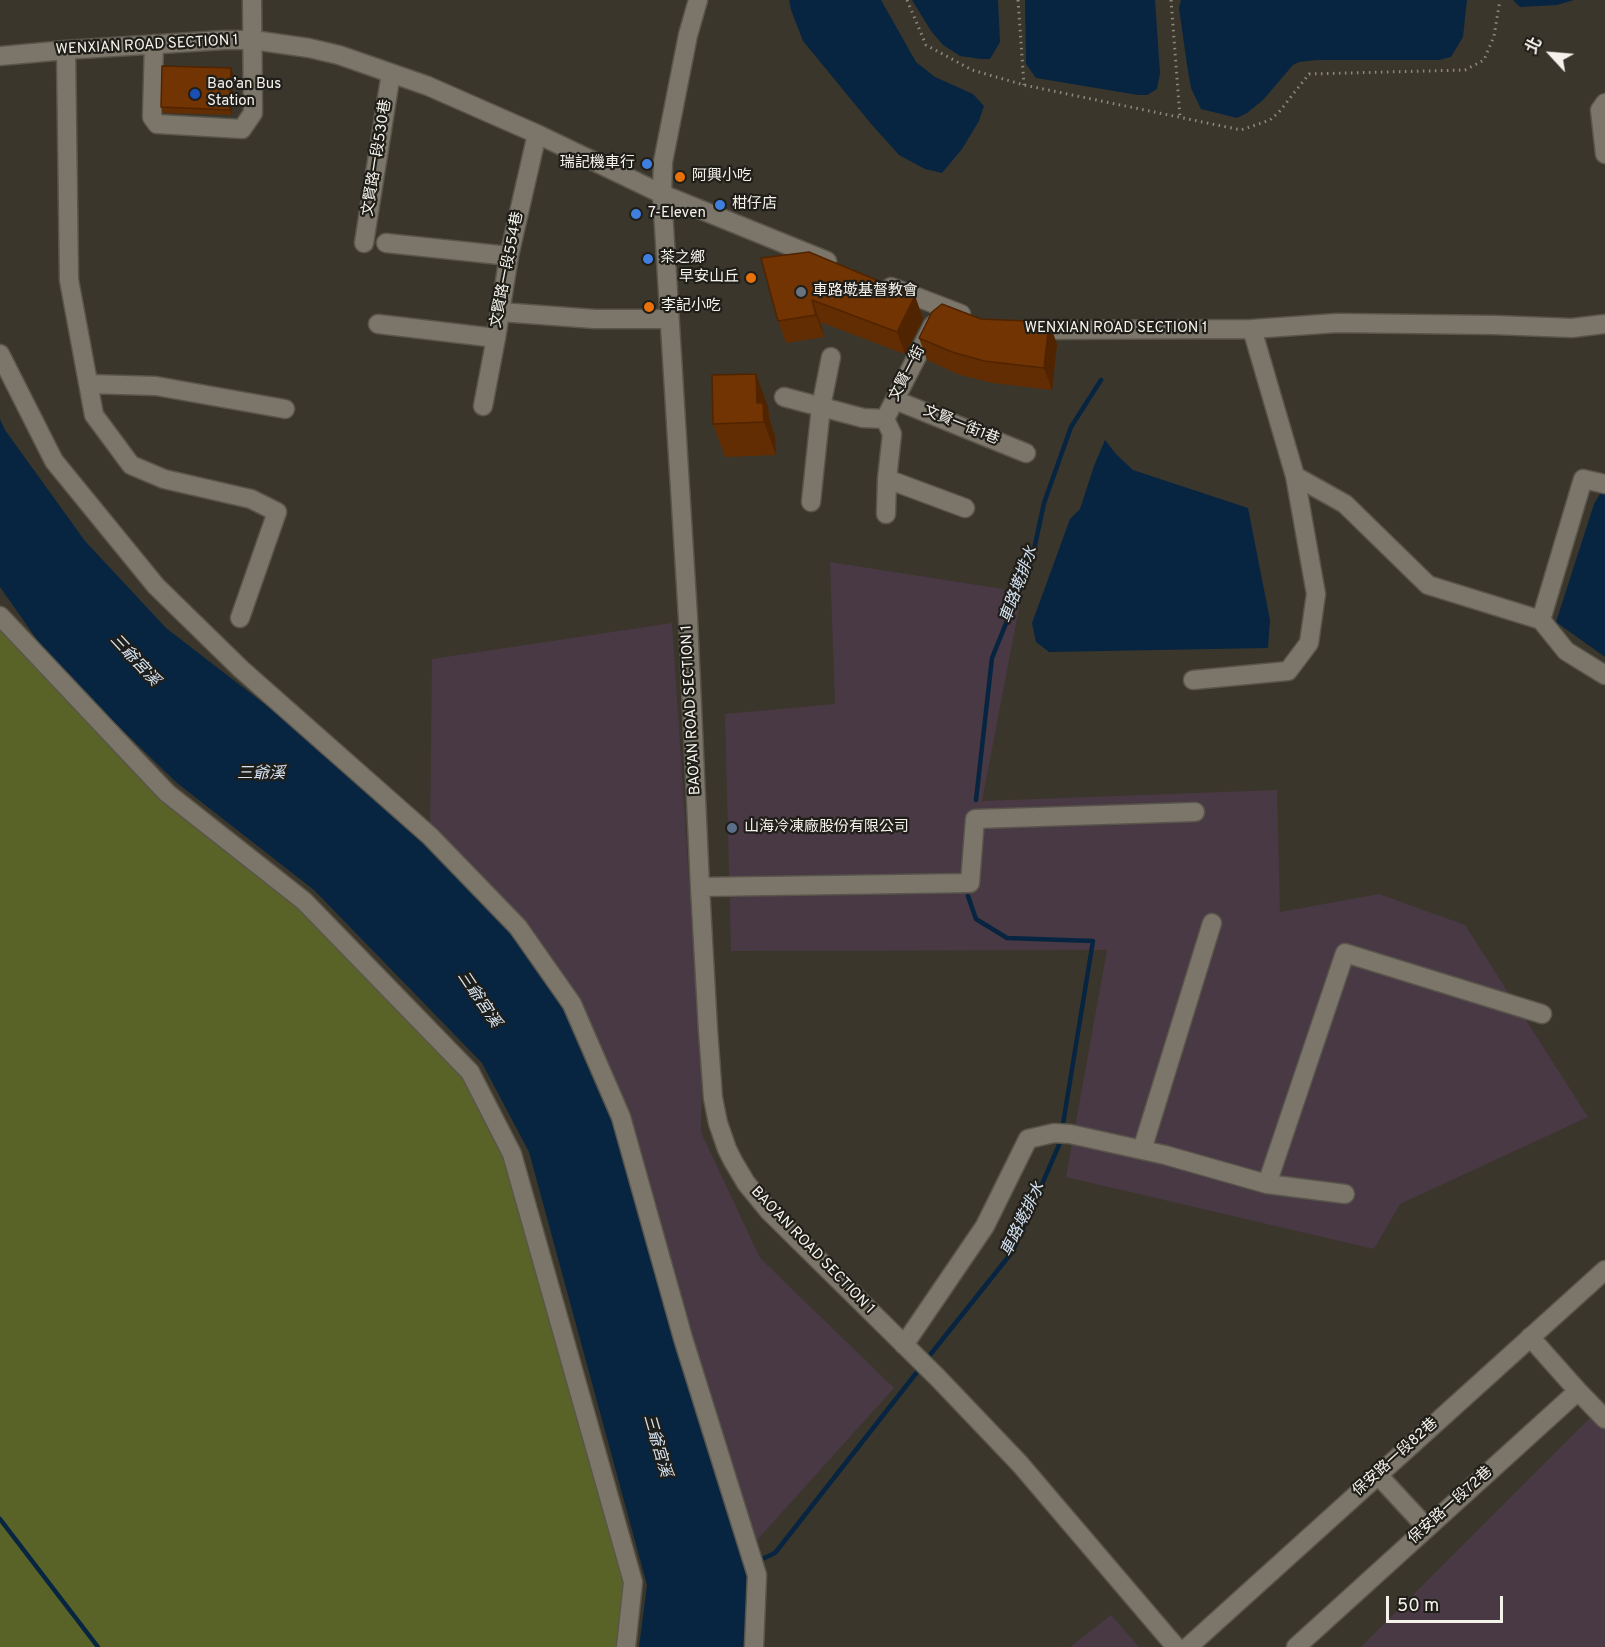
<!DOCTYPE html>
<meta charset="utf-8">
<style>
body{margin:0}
#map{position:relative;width:1605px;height:1647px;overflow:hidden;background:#3b362b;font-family:Overpass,"Noto Sans TC",sans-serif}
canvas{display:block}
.north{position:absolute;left:1521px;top:24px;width:60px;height:60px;-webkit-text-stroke:4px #201e19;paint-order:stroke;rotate:296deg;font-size:16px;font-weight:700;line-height:24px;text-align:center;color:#f5f2eb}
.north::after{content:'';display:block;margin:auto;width:21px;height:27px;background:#f5f2eb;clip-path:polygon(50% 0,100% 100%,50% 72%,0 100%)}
.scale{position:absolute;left:1386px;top:1596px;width:117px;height:27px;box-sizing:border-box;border:3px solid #f5f2eb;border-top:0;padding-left:8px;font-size:18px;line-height:21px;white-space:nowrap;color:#f5f2eb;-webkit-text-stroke:4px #201e19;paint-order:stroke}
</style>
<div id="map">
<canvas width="1605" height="1647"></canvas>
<div class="north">北</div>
<div class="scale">50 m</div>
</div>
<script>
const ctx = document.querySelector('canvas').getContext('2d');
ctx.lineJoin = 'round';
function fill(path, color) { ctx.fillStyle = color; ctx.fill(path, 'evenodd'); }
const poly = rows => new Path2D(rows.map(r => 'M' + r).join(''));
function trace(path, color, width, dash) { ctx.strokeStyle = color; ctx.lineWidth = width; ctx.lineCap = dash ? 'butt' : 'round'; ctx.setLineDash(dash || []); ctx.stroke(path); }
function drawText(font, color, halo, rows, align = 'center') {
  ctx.font = font + ' Overpass,"Noto Sans TC",sans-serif'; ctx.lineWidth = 4.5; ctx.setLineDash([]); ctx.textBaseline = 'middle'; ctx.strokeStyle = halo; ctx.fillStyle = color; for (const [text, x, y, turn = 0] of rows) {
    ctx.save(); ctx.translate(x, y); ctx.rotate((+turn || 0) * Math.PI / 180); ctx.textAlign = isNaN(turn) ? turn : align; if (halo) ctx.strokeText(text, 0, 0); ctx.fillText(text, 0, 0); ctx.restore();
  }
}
const industrial = poly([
 [830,562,1022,592,982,801,1277,790,1280,912,1379,894,1465,925,1588,1117,1400,1204,1374,1249,1066,1177,1107,950,731,951,725,714,835,704],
 [672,623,702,1076,701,1132,760,1258,894,1388,749,1549,572,1005,430,836,432,659],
 [1605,1403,1605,1647,1361,1647],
 [1111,1615,1139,1647,1070,1647]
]);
const green = poly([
 [0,616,167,792,304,901,470,1072,512,1154,633,1582,626,1647,0,1647]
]);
const water = poly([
 [789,0,881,0,916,62,935,77,973,94,984,106,979,121,962,149,942,173,925,169,899,155,872,125,803,41,791,10],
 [912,0,998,0,1000,42,990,59,981,59,960,56,943,45,931,31],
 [1025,0,1155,0,1160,73,1157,89,1147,95,1138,95,1036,78,1026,64],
 [1181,0,1467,0,1463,37,1451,57,1439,60,1317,60,1299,62,1293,65,1263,100,1247,113,1237,118,1201,109,1191,88,1187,65,1179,8],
 [1513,0,1574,0,1557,5,1520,7],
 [0,419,5,430,85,541,166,628,306,736,423,842,513,931,564,1009,614,1121,751,1578,747,1647,639,1647,647,1585,529,1152,482,1063,314,890,177,783,54,664,0,587],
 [1105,440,1116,454,1133,470,1248,508,1270,620,1268,648,1049,652,1036,642,1032,623,1070,519,1080,509,1094,466],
 [1604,487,1605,487,1605,657,1556,622,1594,504]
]);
const stream = poly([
 [976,800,992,658,1032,559,1044,503,1071,427,1101,380],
 [968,896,976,919,1007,938,1093,941,1062,1130],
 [926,1360,1013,1251,1059,1145,1060,1139],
 [0,1519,98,1647],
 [758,1561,775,1553,921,1367]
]);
const path = poly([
 [907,0,926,45,972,70,1024,85,1241,130,1270,120,1279,112,1309,74,1465,70,1484,60,1494,36,1500,0],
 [1018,0,1024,85],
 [1171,0,1180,117]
]);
const minor = poly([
 [698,0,688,35,663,162,662,194,688,618,700,887,708,1030,713,1098,718,1123,727,1149,733,1161,746,1183,769,1211,938,1378,1020,1464,1176,1647],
 [154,44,152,117,157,124,242,129,253,113,252,0],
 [66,50,69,280,94,415,131,465,164,479,251,499,277,512,240,618],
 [0,56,66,50,224,40,253,40,309,48,339,55,428,86,537,134,662,194,827,261],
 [1605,103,1600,110,1605,154],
 [364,243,391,73],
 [386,243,509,256],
 [891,287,961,314],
 [500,312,595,319,669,319],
 [378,324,496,338],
 [1028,330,1252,329,1337,323,1494,325,1572,328,1605,324],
 [0,354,54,461,156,586,241,669,430,836,518,927,572,1004,621,1117,683,1338,757,1575,754,1647],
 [89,384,156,386,285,409],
 [784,397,863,418,885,419],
 [895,400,1026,453],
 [483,406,496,338,509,256,537,134],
 [1295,476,1345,504,1428,585,1541,620,1566,651,1605,675],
 [887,479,965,508],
 [811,502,821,407,831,357],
 [886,514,887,479,892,434,885,419,933,325],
 [0,616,167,793,304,901,470,1072,512,1154,633,1582,626,1647],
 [1541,620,1583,479,1605,484],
 [1193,680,1288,671,1309,643,1316,594,1295,476,1252,329],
 [700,887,970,883,975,819,1195,812],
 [1142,1150,1212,923],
 [1267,1184,1345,953,1542,1014],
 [1530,1337,1578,1391],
 [904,1345,985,1226,1028,1139,1054,1133,1070,1134,1165,1155,1267,1184,1345,1194],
 [1378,1475,1427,1528],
 [1188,1647,1605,1270],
 [1296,1647,1578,1391,1605,1419]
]);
const wall = poly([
 [233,74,232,115,163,113,161,107],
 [761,258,915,296,923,319,905,354,820,322,824,337,786,343,778,321],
 [981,319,1057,344,1052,390,993,383,960,375,927,360,919,338],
 [768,407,769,418,775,436,776,455,725,457,713,424]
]);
const shadedWall = poly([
 [231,68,233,74,232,115,230,110],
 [915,296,923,319,905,354,897,332],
 [812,300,820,322,824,337,816,315],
 [1049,322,1057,344,1052,390,1044,368],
 [756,374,768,407,769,418,775,436,776,455,757,403]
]);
const building = poly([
 [162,66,231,68,230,110,161,107,162,66],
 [809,252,915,296,897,332,812,300,816,315,778,321,761,258,809,252],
 [942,304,981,319,1049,322,1044,368,984,361,952,352,919,338,932,312,942,304],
 [756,374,757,403,763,403,764,422,713,424,712,375,756,374]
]);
const markers = [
 [195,94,6,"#1a4fb4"],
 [647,164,6,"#3f7fe0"],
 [680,177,6,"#e8710a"],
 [720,205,6,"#3f7fe0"],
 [636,214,6,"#3f7fe0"],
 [648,259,6,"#3f7fe0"],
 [751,278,6,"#e8710a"],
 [801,292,6,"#6b7280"],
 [649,307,6,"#e8710a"],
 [732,828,6,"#5c6f8a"]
];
const streetNames = [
 ["WENXIAN ROAD SECTION 1",147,46,-3],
 ["文賢路一段530巷",378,158,-81],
 ["文賢路一段554巷",508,270,-79],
 ["WENXIAN ROAD SECTION 1",1116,329],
 ["文賢一街",908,374,-63],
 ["文賢一街1巷",961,426,22],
 ["BAO’AN ROAD SECTION 1",692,710,-93],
 ["BAO’AN ROAD SECTION 1",812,1251,46],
 ["保安路一段82巷",1396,1458,-42],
 ["保安路一段72巷",1451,1506,-42]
];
const poiNames = [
 ["Bao’an Bus",207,85],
 ["Station",207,102],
 ["瑞記機車行",635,164,"right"],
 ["阿興小吃",692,177],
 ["柑仔店",732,205],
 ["7-Eleven",648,214],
 ["茶之鄉",660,259],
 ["早安山丘",739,278,"right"],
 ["車路墘基督教會",813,292],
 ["李記小吃",661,307],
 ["山海冷凍廠股份有限公司",744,828]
];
const waterNames = [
 ["車路墘排水",1020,585,-70],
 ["三爺宮溪",134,661,47],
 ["三爺溪",261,775],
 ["三爺宮溪",478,1000,56],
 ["車路墘排水",1024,1220,-64],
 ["三爺宮溪",656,1446,74]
];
fill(industrial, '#483945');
fill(green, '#5a6327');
fill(water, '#072540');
trace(stream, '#072540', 4.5);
trace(minor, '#59554b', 21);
trace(path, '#8d8980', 3, [1.5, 4.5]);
trace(minor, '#7c766a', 18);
fill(wall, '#622d02');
fill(shadedWall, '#502401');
fill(building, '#723402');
trace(building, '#502401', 1.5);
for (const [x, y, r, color] of markers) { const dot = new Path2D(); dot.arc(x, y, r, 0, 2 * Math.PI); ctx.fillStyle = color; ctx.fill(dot); trace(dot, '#201e19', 2); }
drawText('15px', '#f5f2eb', '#201e19', streetNames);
drawText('15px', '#f5f2eb', '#201e19', poiNames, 'left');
drawText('italic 16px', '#d5e4f4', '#201e19', waterNames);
</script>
